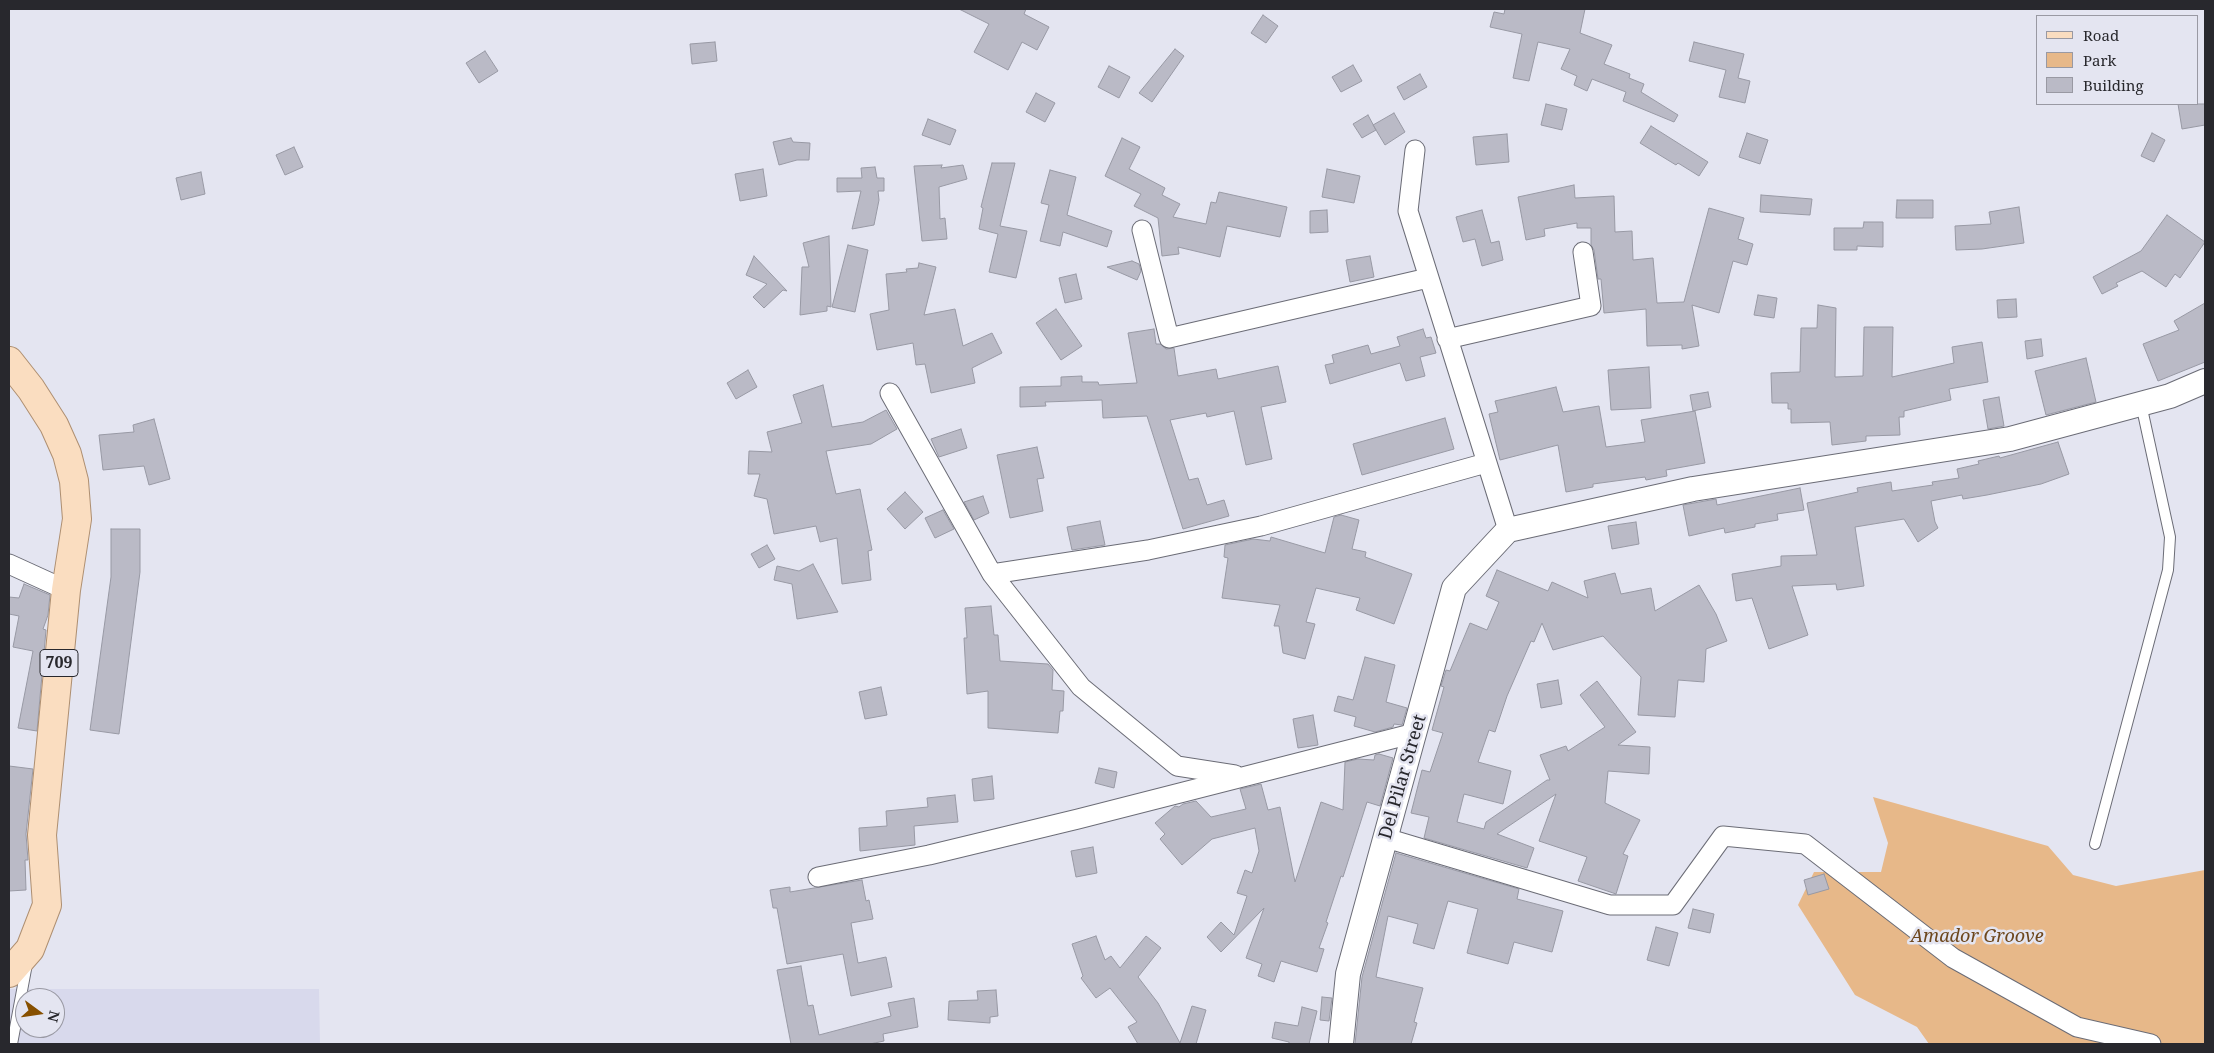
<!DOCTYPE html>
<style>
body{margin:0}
#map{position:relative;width:2214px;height:1053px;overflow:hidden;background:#e4e5f1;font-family:"Noto Serif",serif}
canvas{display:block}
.frame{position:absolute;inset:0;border:10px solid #28282d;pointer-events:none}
.legend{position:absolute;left:2036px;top:15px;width:162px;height:90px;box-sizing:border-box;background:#e4e5f1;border:1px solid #9999a3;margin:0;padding:6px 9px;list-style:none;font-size:15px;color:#28282d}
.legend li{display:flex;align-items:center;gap:10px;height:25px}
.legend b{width:25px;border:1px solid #9999a3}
.north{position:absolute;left:15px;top:988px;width:50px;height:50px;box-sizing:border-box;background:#e4e5f1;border:1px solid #9999a3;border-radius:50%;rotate:104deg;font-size:14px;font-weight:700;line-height:20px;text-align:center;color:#28282d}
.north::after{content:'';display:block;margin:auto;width:18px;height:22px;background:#875000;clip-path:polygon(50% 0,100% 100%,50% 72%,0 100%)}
</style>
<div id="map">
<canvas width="2214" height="1053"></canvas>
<div class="frame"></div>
<ul class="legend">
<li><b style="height:6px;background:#faddc0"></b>Road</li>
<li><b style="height:14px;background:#e7b889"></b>Park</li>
<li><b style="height:14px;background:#babac6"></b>Building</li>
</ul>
<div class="north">N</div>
</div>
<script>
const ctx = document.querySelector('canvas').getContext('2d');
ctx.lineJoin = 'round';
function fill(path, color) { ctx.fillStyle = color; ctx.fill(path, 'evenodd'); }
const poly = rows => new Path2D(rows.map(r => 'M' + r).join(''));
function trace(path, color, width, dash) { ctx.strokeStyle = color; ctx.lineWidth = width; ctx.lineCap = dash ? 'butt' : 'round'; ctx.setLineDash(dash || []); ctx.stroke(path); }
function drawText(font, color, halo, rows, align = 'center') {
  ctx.font = font + ' "Noto Serif",serif'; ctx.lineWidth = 5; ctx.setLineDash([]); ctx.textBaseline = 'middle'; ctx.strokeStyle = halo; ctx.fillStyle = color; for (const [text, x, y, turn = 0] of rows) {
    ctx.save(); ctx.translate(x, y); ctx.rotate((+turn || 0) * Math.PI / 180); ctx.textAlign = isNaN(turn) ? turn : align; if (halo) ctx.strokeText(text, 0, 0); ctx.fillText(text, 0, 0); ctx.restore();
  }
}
const built = poly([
 [9,989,319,989,320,1044,9,1044],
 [25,998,55,998,55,1028,25,1028]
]);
const green = poly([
 [1873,797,2048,846,2073,875,2116,886,2205,870,2205,1044,1929,1044,1917,1027,1855,995,1798,905,1814,872,1881,872,1888,843]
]);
const building = poly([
 [959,9,1026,9,1024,14,1049,27,1037,50,1022,42,1008,70,974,52,989,24,959,9],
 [1505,9,1585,9,1580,33,1612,45,1604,64,1630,74,1629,78,1644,84,1641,92,1678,115,1674,122,1623,101,1626,92,1592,79,1587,91,1574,85,1577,76,1561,69,1570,49,1538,42,1529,81,1513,78,1522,34,1490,27,1494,12,1504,14,1505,9],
 [1263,15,1278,26,1266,43,1251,33,1263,15],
 [715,42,717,61,692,64,690,44,715,42],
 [1694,42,1744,54,1738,78,1750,81,1745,103,1719,97,1726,70,1689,61,1694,42],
 [1175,49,1184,56,1152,102,1139,93,1175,49],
 [485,51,498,71,479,83,466,63,485,51],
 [1353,65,1362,81,1341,92,1332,77,1353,65],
 [1109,66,1130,77,1119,98,1098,87,1109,66],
 [1420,74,1427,87,1404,100,1397,87,1420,74],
 [1036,93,1055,103,1045,122,1026,112,1036,93],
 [1546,104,1567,109,1562,130,1541,125,1546,104],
 [2178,104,2205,104,2205,125,2182,129,2178,104],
 [1394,113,1405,132,1385,145,1373,125,1394,113],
 [1368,115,1376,130,1362,138,1353,124,1368,115],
 [928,119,956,130,950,145,922,135,928,119],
 [1651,126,1708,162,1699,176,1678,163,1676,165,1640,143,1651,126],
 [1747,133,1768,140,1760,164,1739,157,1747,133],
 [2152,133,2165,140,2154,162,2141,156,2152,133],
 [1507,134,1509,162,1476,165,1473,137,1507,134],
 [791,138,793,142,810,143,809,160,797,160,779,165,773,142,791,138],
 [1122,138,1140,147,1129,169,1165,188,1162,195,1180,204,1173,217,1206,224,1211,202,1216,203,1219,192,1287,207,1280,237,1227,226,1220,257,1178,247,1179,254,1162,256,1158,218,1134,206,1141,194,1105,176,1122,138],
 [294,147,303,167,285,175,276,155,294,147],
 [992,163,1015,163,1000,226,1027,231,1016,278,989,272,998,234,979,229,983,208,981,207,992,163],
 [942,165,941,168,963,165,967,179,939,187,940,219,945,218,947,239,922,241,914,166,942,165],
 [875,167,877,178,884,178,884,191,878,191,879,200,874,225,852,229,861,191,837,192,837,178,862,178,861,168,875,167],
 [763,169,767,196,740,201,735,174,763,169],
 [1327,169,1360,176,1354,203,1322,197,1327,169],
 [1050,170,1076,177,1067,215,1112,231,1107,247,1063,232,1060,246,1040,241,1049,205,1041,203,1050,170],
 [201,172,205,194,181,200,176,178,201,172],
 [1574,185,1575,198,1614,196,1615,232,1632,231,1633,260,1653,258,1657,303,1684,302,1709,208,1744,218,1738,239,1753,244,1747,265,1733,261,1719,313,1692,305,1699,346,1682,349,1682,345,1647,346,1646,309,1604,313,1601,279,1598,279,1594,250,1591,245,1591,228,1577,228,1577,223,1544,229,1545,236,1526,240,1518,197,1574,185],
 [1761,195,1812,199,1810,215,1760,212,1761,195],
 [1897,200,1933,200,1933,218,1896,218,1897,200],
 [2019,207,2024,243,1982,249,1956,250,1955,226,1991,224,1989,212,2019,207],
 [1327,210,1328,232,1310,233,1310,211,1327,210],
 [1482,210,1491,243,1499,241,1503,260,1482,266,1475,239,1463,242,1456,217,1482,210],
 [2167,215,2205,242,2180,278,2175,274,2166,287,2142,271,2116,283,2118,286,2102,294,2093,277,2141,251,2167,215],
 [1864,222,1883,222,1883,247,1857,246,1857,250,1834,250,1834,228,1863,228,1864,222],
 [829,236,831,307,827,306,827,311,800,315,802,267,809,267,803,243,829,236],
 [848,245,868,250,855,312,832,307,848,245],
 [754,256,787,291,783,290,764,308,753,297,767,284,746,275,754,256],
 [1370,256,1374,277,1350,282,1346,260,1370,256],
 [1132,261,1139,264,1141,271,1137,280,1107,267,1132,261],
 [919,263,936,267,924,315,955,309,963,346,992,333,1002,353,972,368,975,383,931,393,925,364,916,365,913,343,877,350,870,314,889,310,886,274,907,272,906,269,918,268,919,263],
 [1076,274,1082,299,1065,303,1059,278,1076,274],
 [1758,295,1777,298,1774,318,1754,315,1758,295],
 [2016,299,2017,317,1998,318,1997,300,2016,299],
 [2205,303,2205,362,2158,381,2143,344,2179,330,2174,321,2205,303],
 [1818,305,1836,308,1835,377,1863,376,1864,327,1893,327,1892,377,1954,363,1952,347,1982,342,1988,382,1949,389,1951,400,1904,411,1904,417,1899,417,1900,435,1866,436,1866,441,1832,445,1830,422,1791,423,1791,409,1788,409,1788,403,1772,403,1771,373,1800,372,1801,328,1817,328,1818,305],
 [1056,309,1082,346,1061,360,1036,323,1056,309],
 [1154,329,1156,344,1160,344,1166,349,1174,348,1178,376,1216,369,1218,379,1278,366,1286,402,1261,407,1272,459,1246,465,1234,411,1207,417,1206,413,1170,420,1189,480,1198,478,1207,505,1224,500,1229,516,1183,529,1147,416,1103,418,1102,400,1045,402,1046,406,1020,407,1020,387,1061,386,1061,377,1082,376,1082,382,1098,382,1099,385,1137,383,1128,333,1154,329],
 [1423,329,1426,338,1431,337,1436,353,1420,357,1425,376,1406,381,1400,363,1330,384,1325,365,1334,363,1332,355,1368,345,1371,354,1400,346,1397,337,1423,329],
 [2041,339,2043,356,2027,359,2025,341,2041,339],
 [2086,358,2096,402,2046,415,2035,371,2086,358],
 [1649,367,1651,408,1611,410,1608,370,1649,367],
 [748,370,757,387,736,399,727,383,748,370],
 [823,385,832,427,863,422,886,410,897,429,871,444,826,451,836,494,860,489,872,550,868,551,871,580,842,584,837,538,820,542,816,526,774,534,767,499,754,496,760,474,748,474,749,451,772,452,767,432,802,423,793,395,823,385],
 [1556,387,1563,412,1599,406,1606,447,1645,442,1641,420,1695,411,1705,463,1666,470,1667,476,1646,480,1645,477,1593,484,1593,487,1566,492,1558,445,1500,460,1489,414,1498,412,1495,401,1556,387],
 [1708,392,1711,407,1693,411,1690,395,1708,392],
 [1999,397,2004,426,1988,429,1983,400,1999,397],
 [1445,418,1454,449,1362,475,1353,444,1445,418],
 [154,419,170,479,149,485,144,466,103,470,99,435,134,432,133,425,154,419],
 [961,429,967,448,939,457,931,439,961,429],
 [2058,442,2069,474,2041,484,1987,495,1963,499,1962,495,1931,501,1935,522,1938,528,1918,542,1904,519,1855,527,1864,586,1837,590,1836,584,1792,586,1808,635,1769,649,1752,598,1736,601,1732,574,1781,566,1781,556,1817,555,1807,503,1858,492,1857,488,1891,482,1892,491,1933,485,1932,482,1959,478,1957,469,1979,464,1978,461,1999,456,2000,458,2058,442],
 [1037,447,1044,478,1037,479,1043,511,1010,518,997,455,1037,447],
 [1800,488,1804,510,1777,514,1778,520,1755,524,1755,527,1725,533,1724,528,1689,536,1683,505,1716,499,1717,505,1800,488],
 [905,492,923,512,905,529,887,509,905,492],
 [983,496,989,513,974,520,964,502,983,496],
 [943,510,954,529,935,538,925,518,943,510],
 [1341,515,1359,520,1352,549,1366,552,1365,557,1412,574,1394,624,1356,610,1360,598,1316,588,1306,622,1315,624,1305,659,1283,653,1279,626,1274,626,1280,605,1222,598,1228,558,1224,557,1225,545,1253,539,1270,541,1271,537,1325,553,1334,517,1341,515],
 [1100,521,1105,545,1072,550,1067,527,1100,521],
 [1636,522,1639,544,1612,549,1608,526,1636,522],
 [111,529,140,529,140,572,119,734,90,730,111,577,111,529],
 [767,545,775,559,759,568,751,554,767,545],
 [813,564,838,612,797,619,792,584,774,580,777,566,799,571,813,564],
 [1497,570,1548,591,1552,582,1588,598,1584,581,1615,573,1621,594,1651,588,1655,611,1699,585,1716,614,1727,641,1706,649,1704,682,1678,680,1675,717,1638,715,1641,677,1603,636,1553,650,1542,623,1534,642,1531,641,1507,696,1495,732,1489,730,1478,762,1511,771,1503,804,1464,794,1457,822,1484,829,1486,822,1547,780,1550,780,1540,755,1566,746,1568,751,1605,727,1580,695,1597,681,1636,732,1618,745,1650,747,1649,774,1608,771,1605,803,1640,820,1623,854,1628,856,1616,894,1578,881,1587,857,1539,841,1556,794,1497,834,1534,848,1527,868,1424,838,1429,817,1411,813,1422,770,1430,772,1443,733,1432,730,1444,687,1441,686,1446,670,1450,671,1470,623,1487,630,1499,602,1486,596,1497,570],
 [24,584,50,595,48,615,43,629,46,630,37,731,18,728,33,651,13,647,19,616,9,614,9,597,19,598,24,584],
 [991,606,994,635,998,635,1000,661,1048,664,1053,670,1052,690,1064,691,1063,711,1060,711,1058,733,988,728,988,691,967,694,964,638,967,638,965,608,991,606],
 [1365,657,1395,665,1386,702,1407,708,1402,725,1394,724,1393,727,1375,732,1354,726,1356,717,1334,711,1338,696,1353,700,1365,657],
 [1558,680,1562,704,1541,708,1537,684,1558,680],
 [881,687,887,715,865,719,859,692,881,687],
 [1313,715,1318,745,1298,748,1293,719,1313,715],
 [1379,754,1393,758,1380,806,1367,802,1343,877,1341,876,1326,922,1328,923,1319,948,1324,949,1317,972,1281,961,1274,982,1258,976,1262,964,1246,958,1264,908,1221,952,1207,937,1221,922,1234,935,1247,896,1237,893,1245,870,1252,873,1259,851,1255,828,1212,839,1182,865,1160,839,1165,834,1155,823,1175,806,1179,807,1183,804,1196,801,1211,817,1246,809,1240,789,1261,784,1268,810,1280,807,1295,882,1321,802,1343,810,1345,762,1358,759,1374,760,1375,755,1379,754],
 [9,766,33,769,26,834,28,860,25,860,26,890,9,891,9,766],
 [1099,768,1117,772,1114,788,1095,783,1099,768],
 [992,776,994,799,974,801,972,779,992,776],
 [955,795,958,822,914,826,915,845,860,851,859,828,887,826,886,811,928,807,927,798,955,795],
 [1093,847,1097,873,1076,877,1071,851,1093,847],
 [1396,853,1519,889,1517,899,1563,911,1552,952,1514,942,1508,964,1467,953,1478,909,1448,901,1434,949,1413,943,1418,924,1388,916,1376,977,1423,988,1414,1022,1417,1023,1411,1044,1355,1044,1362,977,1396,853],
 [1824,874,1829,889,1808,895,1804,880,1824,874],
 [862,880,866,901,869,900,873,919,851,923,858,963,886,957,892,987,851,996,843,954,787,964,777,908,773,908,770,890,790,887,790,892,862,880],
 [1693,909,1714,914,1710,933,1688,928,1693,909],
 [1656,927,1678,933,1669,966,1647,960,1656,927],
 [1096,936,1105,960,1111,956,1120,968,1146,936,1161,948,1138,977,1158,1003,1180,1043,1192,1006,1206,1010,1196,1044,1138,1044,1128,1027,1137,1022,1110,988,1096,998,1081,978,1083,976,1072,944,1096,936],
 [801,966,808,1006,813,1005,819,1035,891,1016,888,1003,914,998,918,1027,883,1034,884,1041,870,1044,791,1044,777,970,801,966],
 [996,990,998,1016,990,1017,990,1023,948,1020,949,1001,978,1000,977,991,996,990],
 [1322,997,1332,998,1329,1021,1320,1020,1322,997],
 [1302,1007,1317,1011,1309,1044,1289,1044,1289,1042,1272,1038,1275,1022,1298,1026,1302,1007]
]);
const service = poly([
 [2095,844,2168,570,2170,537,2141,404],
 [12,1044,27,964]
]);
const minor = poly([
 [1415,150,1408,211,1508,530],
 [1142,230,1169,338,1428,278],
 [1447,339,1591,306,1583,252],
 [890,393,992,574,1081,687,1177,766,1235,775],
 [9,564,66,590],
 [992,574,1148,550,1261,526,1486,463],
 [1386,838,1610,905,1673,905,1723,836,1805,844,1953,958,2077,1027,2151,1044],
 [818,877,929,855,1078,819,1415,733]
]);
const tertiary = poly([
 [1341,1044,1348,974,1454,588,1508,530,1693,489,2010,439,2170,396,2205,381]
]);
const primary = poly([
 [9,361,31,389,54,425,67,454,74,481,77,519,66,590,42,835,47,905,30,949,9,973]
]);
const shields = [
 [59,663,38]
];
const shieldNames = [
 ["709",59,663]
];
const streetNames = [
 ["Del Pilar Street",1403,777,-74]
];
const parkNames = [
 ["Amador Groove",1977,937]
];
fill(built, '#d8d9ec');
fill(green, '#e7b889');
fill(building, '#babac6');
trace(building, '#9899a4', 1);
trace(service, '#6b6c76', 12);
trace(minor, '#6b6c76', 21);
trace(tertiary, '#6b6c76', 26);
trace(primary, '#ae8f71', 30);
trace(service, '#fff', 10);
trace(minor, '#fff', 19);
trace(tertiary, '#fff', 24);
trace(primary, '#faddc0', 28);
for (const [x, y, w] of shields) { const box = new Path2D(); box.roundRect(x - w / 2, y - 13.5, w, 27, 4); ctx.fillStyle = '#e4e5f1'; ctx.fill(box); trace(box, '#28282d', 1); }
drawText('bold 16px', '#28282d', null, shieldNames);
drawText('18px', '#28282d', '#e4e5f1', streetNames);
drawText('italic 18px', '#6d471d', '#e4e5f1', parkNames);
</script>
